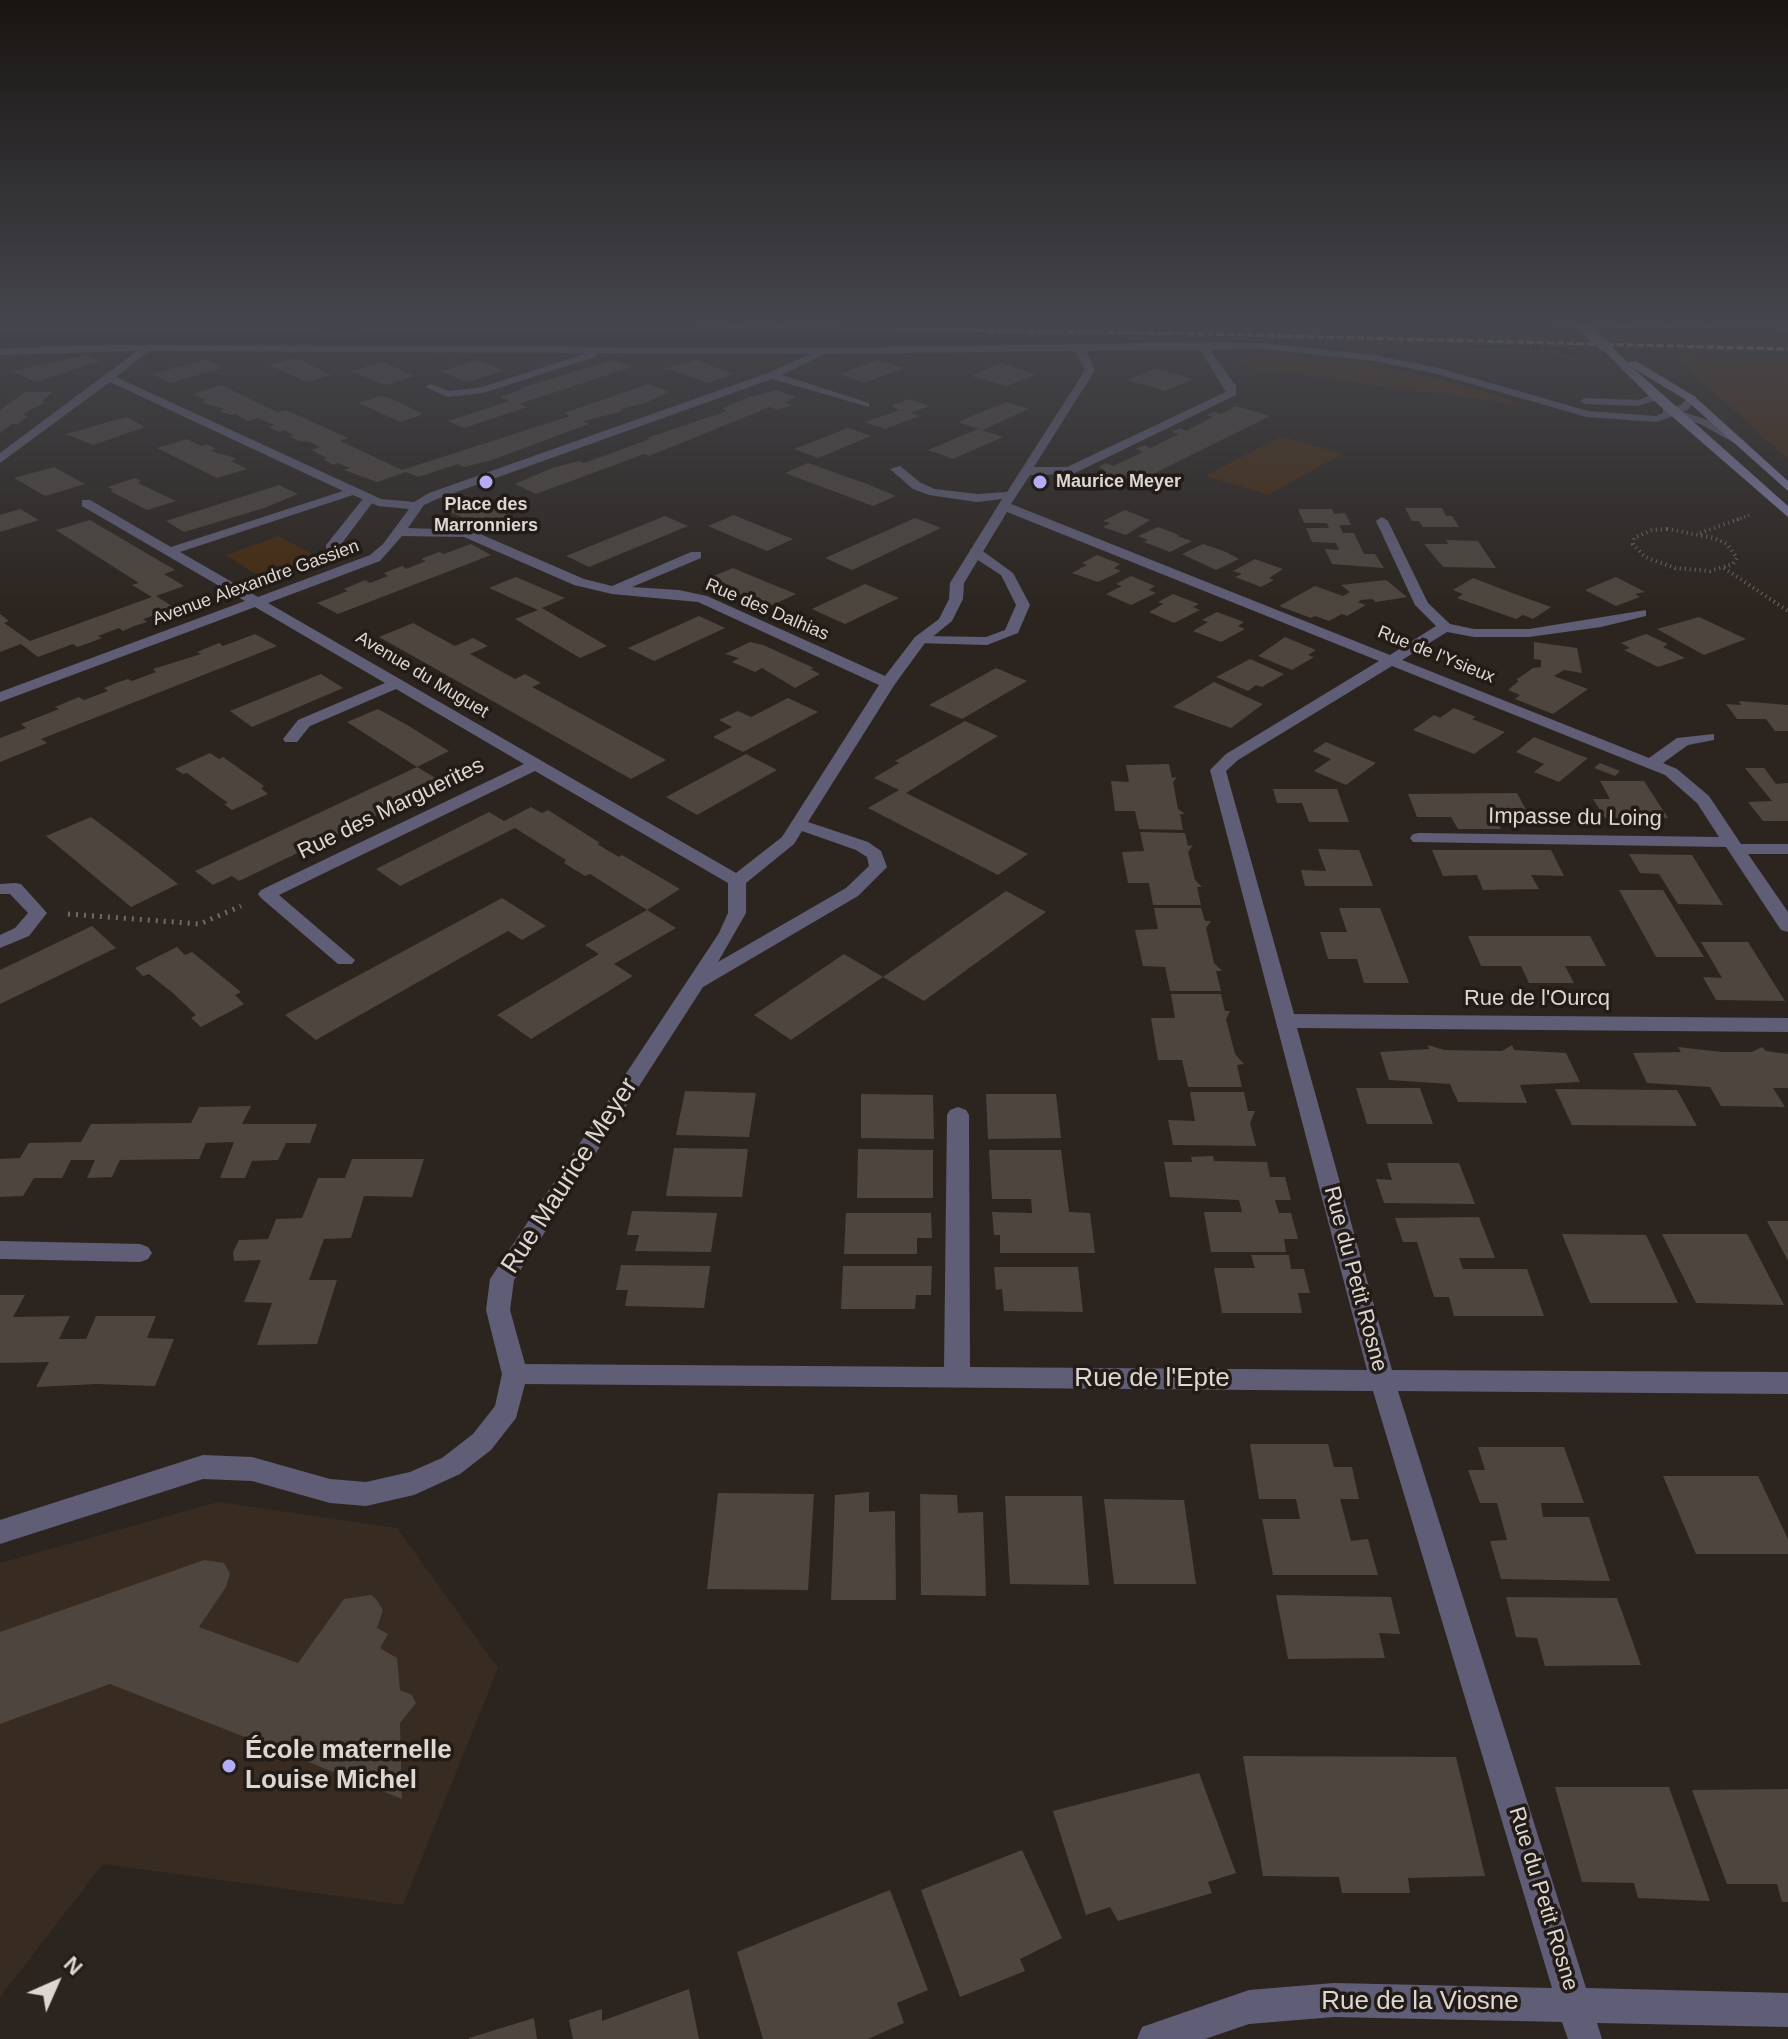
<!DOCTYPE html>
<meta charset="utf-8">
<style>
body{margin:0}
#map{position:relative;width:1788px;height:2039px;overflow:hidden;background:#2c251f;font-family:Helvetica,sans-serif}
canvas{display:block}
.north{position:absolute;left:16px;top:1943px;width:80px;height:80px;-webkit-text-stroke:6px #231b16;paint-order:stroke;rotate:45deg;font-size:22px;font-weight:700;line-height:32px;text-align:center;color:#dcd7d3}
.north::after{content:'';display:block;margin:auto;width:28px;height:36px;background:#dcd7d3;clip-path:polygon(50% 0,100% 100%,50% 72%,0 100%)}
</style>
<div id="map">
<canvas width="1788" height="2039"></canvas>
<div class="north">N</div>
</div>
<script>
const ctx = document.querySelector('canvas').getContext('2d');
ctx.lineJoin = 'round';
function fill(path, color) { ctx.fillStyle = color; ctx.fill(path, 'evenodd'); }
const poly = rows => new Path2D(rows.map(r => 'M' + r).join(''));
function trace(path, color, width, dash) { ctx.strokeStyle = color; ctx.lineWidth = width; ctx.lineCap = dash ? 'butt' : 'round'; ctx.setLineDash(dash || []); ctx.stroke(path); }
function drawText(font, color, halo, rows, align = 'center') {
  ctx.font = font + ' Helvetica,sans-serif'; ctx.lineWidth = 7; ctx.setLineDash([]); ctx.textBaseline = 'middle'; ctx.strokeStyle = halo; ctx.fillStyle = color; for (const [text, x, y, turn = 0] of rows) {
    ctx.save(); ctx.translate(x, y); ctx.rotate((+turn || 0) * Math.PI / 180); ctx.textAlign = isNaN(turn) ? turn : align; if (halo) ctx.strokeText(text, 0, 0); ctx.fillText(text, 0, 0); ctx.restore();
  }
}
const built = poly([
 [0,326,1788,326,1788,353,1147,337],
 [218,1502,397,1528,498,1668,403,1905,103,1864,0,1997,0,1563]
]);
const green = poly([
 [1253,354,1291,355,1408,372,1484,391,1525,406,1238,366,1239,360],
 [1671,354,1788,360,1788,459],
 [1281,436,1342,454,1268,495,1206,476],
 [279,536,325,561,268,582,226,555]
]);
const building = poly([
 [87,355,100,361,35,382,12,371],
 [206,359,223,368,170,383,152,374],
 [292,359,301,360,331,375,307,382,269,365],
 [478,360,505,371,467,382,440,371],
 [613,360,632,367,519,404,527,407,464,428,448,421,510,401,500,397,523,389,520,388],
 [696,360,734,374,708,383,669,369,661,370],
 [878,360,904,368,864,383,839,374],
 [383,362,415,376,385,385,351,371],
 [1001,363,1019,369,1037,374,1007,386,971,376],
 [1155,368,1173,373,1193,379,1165,391,1127,380],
 [649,384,669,392,645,403,620,409,623,410,616,413,583,421,589,424,492,460,464,467,458,464,418,477,406,472,377,482,344,470,350,468,338,463,333,465,323,459,327,458,311,450,320,447,310,442,299,441,289,436,294,435,284,430,279,432,269,427,274,425,258,418,249,421,235,414,230,415,220,411,225,409,206,404,202,402,206,400,193,394,221,385,277,412,286,410,348,438,340,441,402,470,570,416,564,413],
 [776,390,797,397,784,402,792,405,778,410,770,407,649,456,644,454,536,494,515,484,552,468,579,461,584,463,650,439,647,438,727,411,722,409,746,398],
 [25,392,53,392,41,402,47,402,31,409,23,415,28,416,18,424,12,424,0,433,0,410],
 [381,396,390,398,423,414,401,422,358,403],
 [909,399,929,406,911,413,920,416,885,429,865,422,900,410,891,406],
 [1006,402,1029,409,982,430,958,422],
 [1236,406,1270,416,1121,490,1087,478,1105,470,1098,467,1106,463,1113,466,1143,452,1136,449,1144,445,1150,448,1179,434,1171,432,1180,428,1186,431,1213,417,1206,415,1214,412,1221,414],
 [126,417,145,427,93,445,66,434],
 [848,428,871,436,818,458,794,449],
 [978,429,1003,437,953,459,928,450],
 [187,439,201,446,207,444,216,449,211,451,232,457,236,459,231,461,247,469,217,478,157,448],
 [808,463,867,484,896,496,873,506,785,473],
 [54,467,85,484,45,496,14,478],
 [135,478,141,481,138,483,176,501,147,510,110,491,113,490,108,487],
 [279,485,298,494,264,508,184,532,166,521],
 [474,499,513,517,527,523,498,534,446,510],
 [1405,508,1442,508,1446,516,1452,516,1459,527,1423,527,1419,521,1412,521],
 [20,509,39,520,0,532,0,515],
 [1298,509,1332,509,1334,514,1345,513,1351,525,1339,525,1343,533,1354,533,1364,554,1375,554,1384,568,1332,564,1325,549,1339,550,1336,543,1312,542,1306,528,1329,528,1327,523,1304,523],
 [1125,510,1150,520,1126,535,1103,527,1110,523,1103,521],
 [734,515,763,527,793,539,767,551,708,526],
 [665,516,688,526,589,567,566,556],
 [915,518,941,528,852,570,825,558],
 [90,520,175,570,164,574,184,586,156,596,175,608,143,619,147,622,134,626,123,631,119,628,98,636,102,638,89,643,77,647,73,644,38,657,21,644,0,652,0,614,9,621,4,623,30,641,152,597,132,585,139,583,56,530],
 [1158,527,1179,535,1177,536,1192,541,1170,552,1144,542,1148,540,1138,536],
 [1446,540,1478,541,1496,568,1443,567,1424,544,1448,544],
 [471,544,491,555,338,614,317,603,348,591,344,589,365,580,370,583,388,576,384,573,402,566,406,569,426,561,421,559,439,552,444,554],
 [1203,544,1226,552,1239,559,1216,570,1182,554],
 [1097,555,1120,564,1114,568,1121,571,1098,582,1072,573,1087,565,1082,563],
 [1255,559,1283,569,1269,578,1274,580,1261,587,1235,577,1242,574,1233,571],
 [733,568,764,581,796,594,768,607,706,579],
 [1131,576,1155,586,1149,590,1156,593,1131,605,1106,594,1122,586,1116,584],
 [516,577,565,598,542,608,607,646,580,658,515,619,538,610,489,588],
 [1616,577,1645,592,1635,594,1640,597,1616,606,1585,590],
 [1473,578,1504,590,1551,607,1533,619,1523,615,1516,619,1457,598,1463,594,1453,590],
 [1386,580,1407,597,1376,602,1372,599,1361,600,1358,602,1366,605,1347,616,1342,614,1329,621,1315,616,1311,618,1279,606,1315,586,1343,596,1350,592,1341,585],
 [865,584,899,598,845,624,812,609],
 [1173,594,1199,604,1193,607,1200,610,1174,623,1149,612,1163,604,1158,602],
 [1217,612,1244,622,1238,626,1245,629,1221,642,1193,631,1208,622,1202,620],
 [699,616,725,628,654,661,628,648],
 [1699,617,1746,639,1704,655,1657,629],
 [413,623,455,646,473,638,488,646,470,654,515,679,525,674,541,683,532,687,666,760,631,779,379,637],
 [255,634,277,646,41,739,47,743,0,762,0,738,26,728,21,724,59,709,55,707,79,697,84,700,108,691,104,688,116,683,128,679,132,681,156,672,153,669,201,654,197,652,219,643,223,646],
 [1646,634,1668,644,1663,647,1685,658,1658,667,1624,650,1630,648,1621,643],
 [1285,637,1316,650,1308,655,1314,657,1292,670,1258,656],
 [750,642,763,645,814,668,810,669,820,674,795,688,762,668,755,672,732,662,739,658,725,654],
 [1534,642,1577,648,1582,673,1564,670,1554,676,1588,689,1553,714,1515,699,1520,695,1508,690,1519,681,1516,680,1533,668,1541,667,1541,660,1534,659],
 [1250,659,1284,674,1262,687,1256,685,1248,691,1216,677],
 [996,668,1027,681,962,719,929,705],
 [321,674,343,688,252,727,230,711],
 [1214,682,1260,703,1263,704,1231,728,1173,707],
 [788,698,818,712,743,752,713,737,732,727,719,720,738,711,751,717],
 [1739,701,1788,705,1788,731,1775,731,1766,719,1737,719,1726,704,1741,705],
 [1454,708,1476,717,1472,719,1505,732,1474,754,1413,730,1434,715,1440,718],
 [378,709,409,726,449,751,417,767,347,722],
 [965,721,998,736,906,793,1028,854,998,875,868,808,899,790,874,778,899,763,895,761],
 [1534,737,1579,755,1588,758,1559,782,1534,772,1544,764,1516,752],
 [1326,742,1376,763,1346,785,1314,771,1331,759,1313,751],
 [210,753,219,759,223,757,264,786,261,788,268,794,232,810,224,804,228,803,187,773,183,774,175,769],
 [746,754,777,770,697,815,666,797],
 [1600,763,1620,771,1615,776,1594,768],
 [1169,764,1172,778,1177,777,1173,782,1178,809,1185,814,1180,814,1183,830,1139,829,1135,811,1115,811,1111,781,1129,782,1126,765],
 [417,767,444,783,239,881,232,876,213,885,195,871],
 [1745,768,1764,768,1776,784,1788,783,1788,821,1763,821,1748,802,1772,801],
 [1600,781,1644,781,1668,818,1605,818,1593,799,1610,799],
 [1273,789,1337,789,1349,822,1309,822,1302,803,1277,803],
 [1517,793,1530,817,1494,817,1501,829,1458,829,1451,817,1417,817,1408,794],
 [531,807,542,813,548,810,600,843,597,844,619,857,622,855,680,889,647,910,590,874,585,876,564,863,566,860,515,828,400,886,376,869,489,812,504,821],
 [91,817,135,850,178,884,131,907,46,836],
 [1140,832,1185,833,1188,846,1193,845,1188,852,1195,880,1202,887,1197,887,1201,905,1153,905,1149,883,1128,883,1122,852,1144,851],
 [1318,849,1359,850,1373,886,1305,886,1301,870,1326,871],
 [1432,850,1551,850,1564,876,1531,875,1539,889,1483,890,1477,875,1443,876],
 [1629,854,1692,855,1723,905,1678,904,1659,874,1640,873],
 [1619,890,1663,890,1704,957,1656,957],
 [1006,891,1046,912,924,1001,883,977],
 [502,898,546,926,522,940,508,931,316,1040,285,1015],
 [1154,908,1201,908,1205,921,1211,921,1206,928,1214,963,1222,971,1216,971,1221,991,1170,991,1165,967,1143,966,1135,930,1158,929],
 [1339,908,1380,908,1409,983,1364,983,1357,959,1328,959,1320,932,1347,932],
 [647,910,676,928,614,964,633,976,531,1039,497,1015,599,954,585,945],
 [92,926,116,948,0,1004,0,970],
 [1468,936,1590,936,1606,966,1565,966,1574,983,1529,983,1521,966,1481,966],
 [1701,942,1748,942,1785,1001,1716,1000,1703,977,1722,978],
 [177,947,185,955,192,952,241,992,235,995,244,1004,201,1027,191,1018,196,1015,174,994,149,974,143,976,135,968],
 [844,954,883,977,791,1040,754,1015],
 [1171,994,1221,994,1225,1011,1230,1011,1226,1019,1235,1054,1244,1064,1237,1065,1242,1087,1188,1087,1182,1060,1158,1060,1151,1018,1175,1018],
 [1428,1045,1444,1050,1502,1051,1512,1045,1514,1050,1566,1053,1580,1082,1520,1085,1527,1103,1458,1102,1450,1084,1389,1080,1380,1052,1429,1049],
 [1678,1047,1722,1052,1752,1052,1762,1047,1766,1051,1788,1054,1788,1088,1773,1088,1785,1107,1721,1106,1710,1087,1647,1083,1633,1053,1681,1052],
 [1356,1088,1420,1088,1433,1124,1367,1124],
 [1555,1089,1677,1090,1697,1126,1572,1125],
 [685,1091,756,1093,749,1137,676,1135],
 [1190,1092,1244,1092,1248,1111,1255,1111,1250,1123,1256,1146,1173,1145,1168,1120,1195,1121],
 [861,1094,933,1095,934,1139,861,1138],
 [986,1094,1056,1094,1061,1138,988,1139],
 [251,1106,242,1124,317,1124,310,1143,286,1143,278,1160,252,1161,245,1178,220,1178,234,1142,206,1143,199,1159,120,1160,112,1177,87,1178,95,1160,71,1160,62,1178,34,1178,23,1196,0,1197,0,1159,20,1158,29,1143,81,1142,91,1124,191,1123,199,1107],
 [674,1148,748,1149,742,1197,666,1196],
 [858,1149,933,1150,933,1198,857,1198],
 [989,1150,1061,1150,1069,1212,1090,1213,1095,1253,1000,1253,1000,1235,994,1235,992,1212,1032,1213,1031,1199,992,1199],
 [1213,1156,1214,1161,1267,1162,1270,1177,1285,1177,1291,1200,1275,1200,1279,1213,1291,1213,1298,1239,1284,1239,1286,1252,1211,1252,1204,1212,1242,1212,1239,1200,1170,1197,1164,1162,1192,1162,1191,1157],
 [352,1159,424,1159,412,1197,364,1196,351,1238,324,1239,309,1280,337,1280,317,1344,257,1345,272,1303,244,1302,261,1260,234,1261,233,1252,239,1240,268,1239,276,1219,302,1218,318,1178,345,1178],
 [1387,1163,1459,1163,1475,1204,1384,1203,1376,1179,1392,1180],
 [632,1211,717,1213,711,1252,635,1251,639,1235,627,1235],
 [846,1213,931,1213,932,1238,917,1238,917,1254,844,1254],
 [1479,1217,1495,1258,1459,1258,1463,1269,1527,1269,1544,1316,1454,1316,1449,1297,1434,1297,1417,1242,1403,1242,1395,1218],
 [1767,1221,1788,1221,1788,1261],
 [1562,1234,1646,1235,1678,1303,1590,1303],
 [1662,1234,1747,1234,1784,1305,1696,1303],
 [1251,1255,1289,1255,1291,1269,1304,1269,1310,1293,1298,1293,1302,1313,1222,1313,1214,1268,1255,1268],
 [621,1265,710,1266,704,1308,625,1306,628,1290,616,1290],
 [843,1266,932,1266,931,1295,916,1295,915,1309,841,1309],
 [994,1267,1078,1267,1083,1312,1004,1311,1002,1289,996,1290],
 [0,1295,25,1295,13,1317,70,1316,59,1339,86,1339,96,1316,156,1316,147,1338,174,1339,155,1386,97,1384,36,1387,49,1362,0,1363],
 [1250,1444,1328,1444,1334,1467,1352,1467,1359,1499,1340,1499,1351,1541,1368,1539,1378,1575,1273,1575,1262,1519,1300,1519,1296,1499,1259,1499],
 [1478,1447,1564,1447,1584,1503,1541,1503,1543,1517,1589,1517,1610,1581,1501,1579,1490,1541,1507,1540,1497,1503,1480,1503,1468,1470,1485,1470],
 [1663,1476,1758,1476,1788,1539,1788,1554,1696,1554],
 [869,1492,869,1512,895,1511,896,1600,831,1600,835,1495],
 [718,1493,814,1494,808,1590,707,1589],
 [920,1494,957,1495,958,1513,983,1512,986,1596,921,1595],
 [1005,1496,1082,1496,1089,1585,1010,1584],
 [1104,1499,1184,1500,1196,1584,1114,1584],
 [204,1560,224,1563,230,1574,226,1587,199,1627,298,1663,344,1599,371,1595,376,1599,383,1610,377,1628,388,1634,380,1648,397,1658,400,1690,412,1695,416,1703,400,1723,402,1799,110,1684,0,1724,0,1632],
 [1276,1595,1391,1597,1400,1634,1379,1633,1385,1658,1288,1659],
 [1506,1597,1617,1598,1641,1665,1545,1666,1537,1638,1516,1637],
 [1243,1756,1456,1757,1485,1876,1408,1878,1410,1893,1342,1893,1339,1877,1263,1876],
 [1199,1773,1236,1873,1208,1882,1212,1893,1118,1921,1110,1907,1086,1915,1053,1811],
 [1555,1787,1669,1787,1710,1901,1638,1898,1634,1883,1582,1882],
 [1788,1789,1788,1902,1782,1902,1777,1884,1727,1884,1692,1790],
 [1022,1850,1062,1938,1020,1959,1025,1971,960,1997,921,1890],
 [890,1890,928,1990,897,2003,904,2023,868,2039,763,2039,737,1952],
 [689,1989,699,2039,573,2039,569,2020,602,2009,602,2021],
 [534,2018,537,2039,469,2039,469,2038]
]);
const pathFar2 = poly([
 [1459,348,1549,351,1576,359],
 [1733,521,1750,515]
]);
const pathFar1 = poly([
 [1667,529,1714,538,1727,544,1737,558,1733,564,1710,571,1675,568,1645,557,1633,544,1634,538,1652,530,1667,529],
 [1700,533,1739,519],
 [1724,568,1788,611]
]);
const path = poly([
 [68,914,200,924,241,906]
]);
const lane = poly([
 [589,349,598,351,595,357,483,393,448,397,425,387,430,384,449,391,482,387,587,353,589,349],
 [366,495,376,498,336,551,326,551,326,545,366,495],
 [970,549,980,549,1013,573,1030,605,1018,633,987,645,915,643,915,637,920,636,986,637,1005,630,1016,605,1001,575,970,555,970,549],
 [15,883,21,884,47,913,29,936,0,948,0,935,15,928,28,913,10,894,0,894,0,884,15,883]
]);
const street = poly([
 [1202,342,1262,343,1374,355,1439,368,1588,411,1656,416,1663,413,1663,409,1681,405,1690,395,1695,398,1689,409,1683,412,1708,420,1746,442,1736,444,1700,424,1673,416,1657,422,1587,417,1433,373,1374,361,1262,349,1210,350,1236,386,1236,395,1073,474,1030,475,1011,504,1390,655,1436,626,1415,605,1376,521,1382,517,1388,521,1428,603,1450,624,1474,629,1529,629,1646,610,1646,616,1601,627,1529,637,1474,637,1447,632,1402,660,1649,758,1677,738,1714,734,1714,740,1688,745,1663,763,1677,769,1709,796,1741,844,1788,844,1788,854,1748,854,1788,912,1788,932,1781,930,1726,847,1413,842,1410,838,1413,834,1419,833,1719,837,1697,803,1665,775,1392,666,1238,760,1226,771,1294,1014,1788,1018,1788,1032,1297,1028,1392,1370,1788,1372,1788,1394,1398,1391,1586,1988,1788,1993,1788,2027,1597,2023,1602,2039,1568,2039,1562,2022,1334,2017,1249,2024,1205,2039,1137,2039,1142,2027,1249,1990,1334,1983,1552,1988,1373,1391,525,1384,516,1418,491,1450,460,1474,414,1495,366,1506,330,1503,252,1481,203,1479,0,1544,0,1520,203,1455,252,1457,330,1479,366,1482,410,1472,442,1458,473,1434,495,1406,502,1374,486,1310,490,1279,719,933,728,913,728,883,535,771,279,895,355,960,352,964,338,964,261,898,258,894,261,890,524,764,396,689,310,726,297,742,285,742,283,739,298,720,385,683,255,607,0,702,0,692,245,601,82,506,82,500,90,500,171,547,343,491,110,382,0,463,0,453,137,351,0,355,0,349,80,345,824,348,1202,342],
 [1200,350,1226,392,1067,467,1034,467,1095,370,1086,351,1200,350],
 [149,351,810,354,768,373,429,493,414,502,381,499,116,377,149,351],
 [1075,351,1085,370,1007,492,977,494,935,489,921,483,900,466,890,469,913,489,929,495,977,502,1002,499,950,583,949,599,939,619,915,637,885,676,707,596,679,590,632,587,701,558,701,552,691,552,612,586,584,579,471,530,408,528,424,505,437,499,772,379,869,407,869,403,782,375,825,354,1075,351],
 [353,495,378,506,409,509,383,544,370,555,258,597,180,552,353,495],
 [1007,512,1379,661,1226,754,1210,770,1367,1370,970,1367,969,1115,966,1110,958,1107,950,1110,947,1115,944,1367,525,1364,510,1310,514,1280,703,987,858,896,887,867,881,851,868,842,808,822,895,684,925,643,952,621,963,599,964,583,1007,512],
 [402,536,464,537,574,585,612,594,698,602,879,685,782,837,736,873,268,603,380,561,402,536],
 [802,831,856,850,867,857,869,866,846,888,718,962,746,913,746,883,794,844,802,831],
 [1656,394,1660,395,1660,399,1638,406,1585,404,1580,401,1585,398,1637,400,1656,394],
 [0,1241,140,1244,148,1247,152,1253,148,1259,140,1262,0,1259,0,1241]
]);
const secondary = poly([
 [1601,344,1609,344,1627,362,1636,361,1694,396,1788,481,1788,491,1686,400,1633,368,1788,506,1788,517,1652,399,1601,348,1601,344]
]);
const rail = poly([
 [697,326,1209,334,1788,349],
 [1555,326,1788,328]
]);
const secondaryBridge = poly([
 [1581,326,1605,346]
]);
const markers = [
 [486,482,8,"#b4acf9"],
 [1040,482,8,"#b4acf9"],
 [229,1766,8,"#b4acf9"]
];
const farPoinames = [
 ["Maurice Meyer",1056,482],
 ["Place des",486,505,"center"],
 ["Marronniers",486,526,"center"]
];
const farStreetnames = [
 ["Avenue Alexandre Gassien",256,583,-20],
 ["Rue des Dalhias",767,610,23],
 ["Rue de l'Ysieux",1436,655,22],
 ["Avenue du Muguet",422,675,31]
];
const streetNames = [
 ["Rue des Marguerites",391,809,-26],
 ["Impasse du Loing",1575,818,1],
 ["Rue de l'Ourcq",1537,999],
 ["Rue du Petit Rosne",1355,1279,75],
 ["Rue du Petit Rosne",1543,1899,73]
];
const nearStreetnames = [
 ["Rue Maurice Meyer",570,1176,-57],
 ["Rue de l'Epte",1152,1379],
 ["Rue de la Viosne",1420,2002]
];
const nearPoinames = [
 ["École maternelle",245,1751],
 ["Louise Michel",245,1781]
];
fill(built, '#382b21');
fill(green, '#462b11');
fill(building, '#4d453e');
trace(pathFar2, '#706a65', 3, [1, 3]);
trace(pathFar1, '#706a65', 4, [1, 4]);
trace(path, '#706a65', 5, [2, 6]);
fill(lane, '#605e77');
fill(street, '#605e77');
fill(secondary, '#817da5');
trace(rail, '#c0bab6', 3, [7, 3]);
trace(secondaryBridge, '#817da5', 11);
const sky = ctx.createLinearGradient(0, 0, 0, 612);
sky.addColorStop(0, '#181411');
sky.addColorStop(0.53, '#45464d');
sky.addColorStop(1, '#45464d00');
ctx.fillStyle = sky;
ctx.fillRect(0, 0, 1788, 612);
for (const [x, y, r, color] of markers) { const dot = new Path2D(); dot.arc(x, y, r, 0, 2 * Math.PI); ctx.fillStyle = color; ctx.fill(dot); trace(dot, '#231b16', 3); }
drawText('bold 18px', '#dcd7d3', '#231b16', farPoinames, 'left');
drawText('18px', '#dcd7d3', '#231b16', farStreetnames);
drawText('22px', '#dcd7d3', '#231b16', streetNames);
drawText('26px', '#dcd7d3', '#231b16', nearStreetnames);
drawText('bold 26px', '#dcd7d3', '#231b16', nearPoinames, 'left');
</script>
